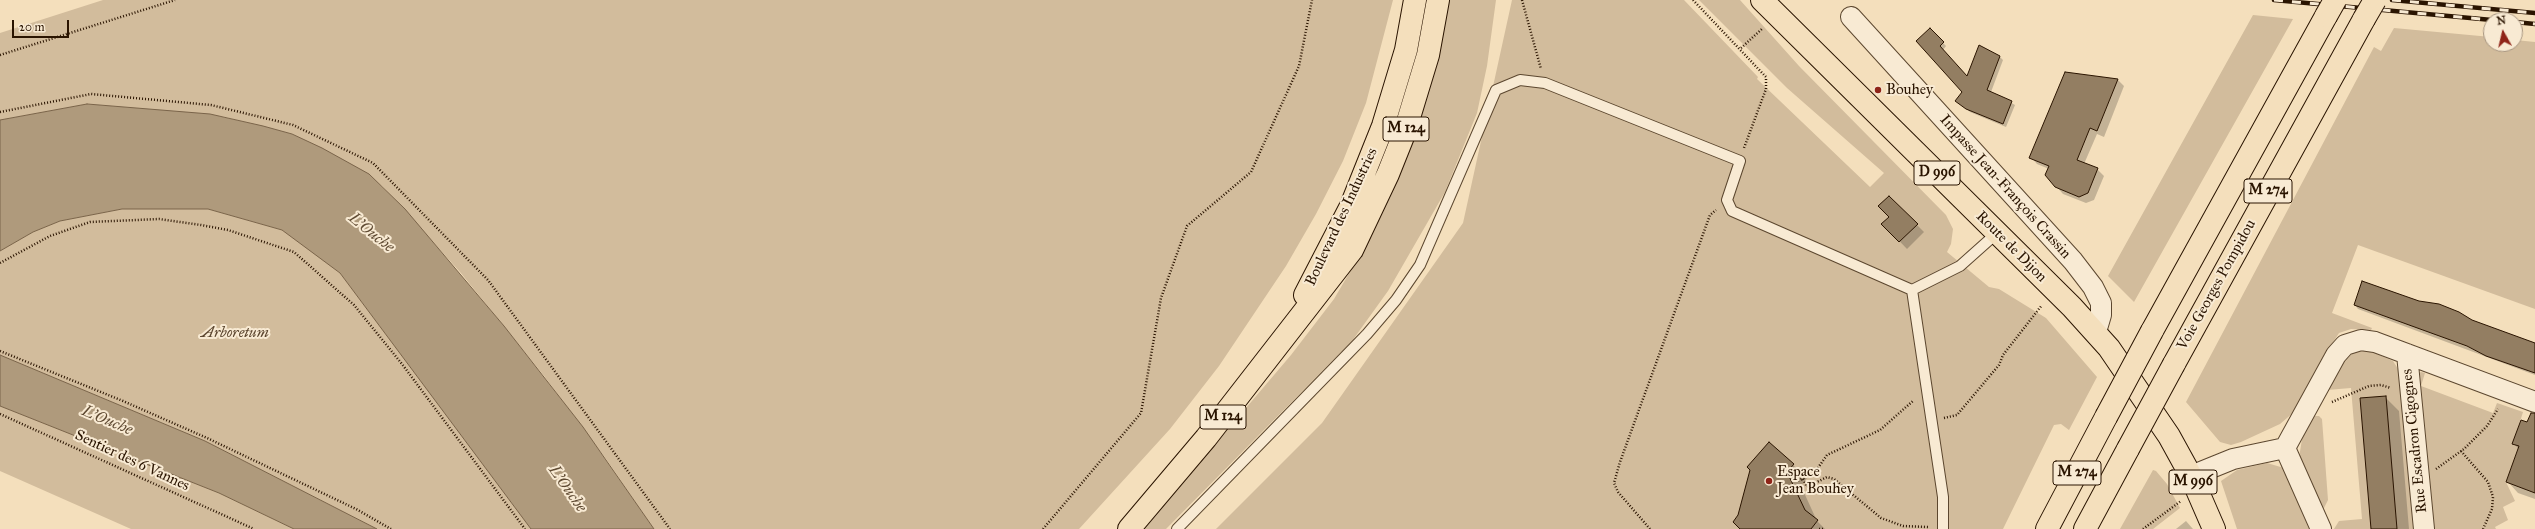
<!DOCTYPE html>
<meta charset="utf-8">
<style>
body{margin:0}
#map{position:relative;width:2535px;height:529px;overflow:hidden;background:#f4dfbc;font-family:"IM FELL Great Primer",serif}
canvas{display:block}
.north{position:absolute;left:2483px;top:12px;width:40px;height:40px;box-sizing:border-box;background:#f8ead3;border:1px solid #a6947f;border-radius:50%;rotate:352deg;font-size:11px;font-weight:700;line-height:16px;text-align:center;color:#2a1400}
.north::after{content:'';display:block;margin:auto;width:14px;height:18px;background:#8f2418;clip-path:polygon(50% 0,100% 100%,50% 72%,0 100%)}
.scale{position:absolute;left:12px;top:20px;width:57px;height:18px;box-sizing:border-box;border:2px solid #2a1400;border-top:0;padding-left:5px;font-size:12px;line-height:14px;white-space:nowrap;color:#2a1400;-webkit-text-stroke:3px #f8ead3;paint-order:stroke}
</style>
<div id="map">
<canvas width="2535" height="529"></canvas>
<div class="north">N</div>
<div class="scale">20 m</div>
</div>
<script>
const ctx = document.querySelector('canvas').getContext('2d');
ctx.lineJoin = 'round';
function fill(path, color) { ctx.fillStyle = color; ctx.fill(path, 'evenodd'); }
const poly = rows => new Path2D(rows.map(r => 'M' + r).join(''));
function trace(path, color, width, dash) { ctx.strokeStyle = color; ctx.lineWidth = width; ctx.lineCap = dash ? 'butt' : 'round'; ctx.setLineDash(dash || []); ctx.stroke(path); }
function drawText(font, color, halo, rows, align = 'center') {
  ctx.font = font + ' "IM FELL Great Primer",serif'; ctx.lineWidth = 4; ctx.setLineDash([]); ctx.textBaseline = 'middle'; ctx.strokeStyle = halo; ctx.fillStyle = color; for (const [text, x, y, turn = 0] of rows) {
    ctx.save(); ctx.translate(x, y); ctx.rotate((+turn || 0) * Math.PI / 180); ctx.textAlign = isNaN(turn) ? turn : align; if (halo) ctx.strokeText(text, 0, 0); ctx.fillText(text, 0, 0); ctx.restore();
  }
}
const green = poly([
 [103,0,1393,0,1366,103,1343,161,1316,214,1286,266,1219,366,1170,429,1079,529,654,529,606,459,544,376,460,272,382,186,292,134,225,117,87,104,0,120,0,33],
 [1449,0,1496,0,1487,66,1477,113,1445,192,1388,291,1352,341,1166,529,1143,529,1291,355,1334,299,1375,229,1407,157,1421,114,1434,72],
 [1512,0,1684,0,1758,77,1757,79,1870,187,1884,173,1787,88,1699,0,1740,0,1799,66,1946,215,1953,229,1951,244,1947,252,1989,287,1999,289,2046,318,2097,377,2069,430,2061,424,2054,425,2003,529,1216,529,1322,423,1463,223],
 [2253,15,2293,19,2134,302,2108,276],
 [2394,28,2491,37,2491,44,2515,44,2515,40,2535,42,2535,309,2358,245,2332,313,2372,328,2371,330,2351,329,2339,333,2325,355,2294,412,2280,424,2241,442,2231,445,2220,442,2186,402,2374,47,2381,51],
 [122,209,208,209,282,230,314,252,340,273,531,529,377,529,205,441,0,355,0,251,33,232,60,221],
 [2368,350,2393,361,2400,372,2415,529,2334,529,2339,521,2362,519,2351,388,2327,390,2346,358,2355,352],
 [2421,372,2425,373,2421,386,2493,413,2497,403,2523,412,2513,444,2519,446,2506,482,2515,501,2503,507,2508,520,2495,527,2496,529,2430,529,2419,373],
 [0,406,219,493,294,529,131,529,0,471],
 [2314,416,2319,416,2322,419,2328,500,2324,508,2322,508,2299,458,2302,439],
 [2267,463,2284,468,2314,529,2237,529,2221,481,2237,470],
 [2153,470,2156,471,2167,484,2180,508,2153,529,2120,529]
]);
const water = poly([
 [87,104,210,114,263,126,292,134,322,148,369,174,405,209,504,326,583,427,654,529,531,529,340,273,282,230,208,209,122,209,60,221,33,232,0,251,0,120,87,104],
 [0,355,205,441,377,529,294,529,219,493,0,406,0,355]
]);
const shadow = poly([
 [1930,29,1946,46,1943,50,1967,78,2000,57,2003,60,1991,92,2015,105,2006,127,1970,112,1956,100,1963,91],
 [2066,73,2118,80,2124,86,2104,137,2097,134,2084,164,2097,169,2104,176,2094,200,2086,203,2063,194,2056,186,2049,169,2037,164,2031,157],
 [1889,197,1924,232,1907,249,1883,224,1890,217],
 [2355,305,2471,321,2535,344,2535,375,2358,309],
 [2385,397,2399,411,2409,529,2372,529],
 [2535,426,2535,499,2518,493,2508,482,2519,449,2514,444],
 [1793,465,1807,478,1801,486,1817,521,1825,529,1741,529,1734,522],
 [2186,521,2193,529,2176,529]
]);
const building = poly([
 [1930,28,1944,42,1940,46,1967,76,1979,45,2000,56,1987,90,2012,101,2003,124,1966,109,1955,101,1962,92,1916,41,1930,28],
 [2065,72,2118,79,2097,131,2090,128,2077,160,2098,168,2088,193,2079,197,2055,187,2045,175,2049,166,2029,158,2065,72],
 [1889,196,1918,224,1899,242,1881,224,1889,217,1878,206,1889,196],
 [2362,281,2419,301,2439,304,2459,312,2472,320,2535,343,2535,373,2486,356,2467,346,2354,305,2362,281],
 [2386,396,2397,529,2371,529,2360,398,2386,396],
 [2531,413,2535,413,2535,493,2506,482,2519,446,2512,444,2521,420,2527,422,2531,413],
 [1769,442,1794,464,1787,472,1805,510,1818,520,1811,529,1740,529,1733,522,1738,515,1750,470,1747,467,1769,442]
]);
const path = poly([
 [1522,0,1541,69],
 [1693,0,1766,77,1766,89,1744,148],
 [1741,48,1763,28],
 [0,55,175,0],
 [0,112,91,94,211,105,293,125,373,163,488,280,670,529],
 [0,263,50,236,90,222,159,219,201,225,228,230,294,252,354,305,402,364,525,529],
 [0,351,123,401,207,438,356,509,391,529],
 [2332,402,2369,386,2381,385,2391,388],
 [0,414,254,529],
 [1944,418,1957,415,1999,365,2003,355,2042,305],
 [2461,451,2488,482,2493,497,2492,509,2483,529],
 [2436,469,2464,449,2487,426,2498,409],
 [1803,479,1807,487,1827,477,1834,479,1881,518,1903,526,1928,527],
 [1798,481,1815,472,1827,455,1880,430,1914,400],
 [1043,529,1141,413,1161,298,1187,226,1251,172,1299,66,1312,0],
 [1650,529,1618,492,1614,483,1620,462,1710,215,1716,210],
 [1819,529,1824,529],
 [2143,529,2181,501]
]);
const service = poly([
 [1912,290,1943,497,1943,529],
 [1177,529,1367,334,1396,300,1420,265,1496,90,1520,80,1545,83,1740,161,1727,200,1732,211,1912,290,1960,266,1997,233]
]);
const minor = poly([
 [1851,17,2073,261,2093,287,2101,303,2101,315,2096,332],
 [2407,354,2424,529],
 [2285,448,2336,355,2345,345,2361,340,2375,342,2535,402],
 [2285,448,2321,529],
 [2191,476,2233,459,2285,448]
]);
const primary = poly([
 [1762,0,2072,307,2109,348,2169,436,2191,476,2214,529],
 [1305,295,1351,206,1383,126,1406,50,1415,0],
 [1129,529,1206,438,1352,250,1388,174,1404,134,1428,55,1438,0]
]);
const trunk = poly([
 [2152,331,2326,16],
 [2174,364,2364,19],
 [2047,529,2106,417],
 [2085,529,2128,449]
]);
const rail = poly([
 [2274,0,2492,20],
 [2392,0,2535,13],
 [2515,22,2535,24]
]);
const trunkBridge = poly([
 [2326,16,2335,0],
 [2364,19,2375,0],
 [2106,417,2152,331],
 [2128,449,2174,364]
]);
const markers = [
 [1878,90,4,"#8f2418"],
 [1769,481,4,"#8f2418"]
];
const shields = [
 [1406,129,46],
 [1937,173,46],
 [2268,191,48],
 [1223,417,46],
 [2077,473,48],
 [2193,482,48]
];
const shieldNames = [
 ["M 124",1406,129],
 ["D 996",1937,173],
 ["M 274",2268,191],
 ["M 124",1223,417],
 ["M 274",2077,473],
 ["M 996",2193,482]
];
const poiNames = [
 ["Bouhey",1886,90],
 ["Espace",1777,472],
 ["Jean Bouhey",1777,489]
];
const streetNames = [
 ["Impasse Jean-François Crassin",2005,187,48],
 ["Boulevard des Industries",1342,217,-65],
 ["Route de Dijon",2011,247,45],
 ["Voie Georges Pompidou",2217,285,-61],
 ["Rue Escadron Cigognes",2415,441,-96],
 ["Sentier des 6 Vannes",132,461,25]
];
const parkNames = [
 ["Arboretum",235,333]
];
const waterNames = [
 ["L'Ouche",371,233,39],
 ["L'Ouche",107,421,23],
 ["L'Ouche",567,489,55]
];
fill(green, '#d2bc9c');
fill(water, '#af9a7c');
trace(water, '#7a644a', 1);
fill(shadow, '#0003');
fill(building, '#937e62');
trace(building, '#2a1400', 1);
trace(service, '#5c472f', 12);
trace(minor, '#5c472f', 22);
trace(primary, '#2a1400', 24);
trace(trunk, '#2a1400', 24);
trace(path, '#2a1400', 2.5, [1, 2]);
trace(service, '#f8ead3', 10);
trace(minor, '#f8ead3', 20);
trace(primary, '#f4dfbc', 22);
trace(trunk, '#f4dfbc', 22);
trace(rail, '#2a1400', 4.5);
trace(rail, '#f8ead3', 3, [9]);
trace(trunkBridge, '#2a1400', 24, []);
trace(trunkBridge, '#f4dfbc', 22);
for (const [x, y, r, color] of markers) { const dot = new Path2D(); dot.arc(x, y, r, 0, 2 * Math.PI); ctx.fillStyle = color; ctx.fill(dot); trace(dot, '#f8ead3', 1.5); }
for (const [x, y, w] of shields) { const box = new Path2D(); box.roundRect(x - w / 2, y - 12, w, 24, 3); ctx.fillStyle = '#f8ead3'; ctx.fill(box); trace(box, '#2a1400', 1); }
drawText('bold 14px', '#2a1400', null, shieldNames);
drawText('15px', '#2a1400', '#f8ead3', poiNames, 'left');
drawText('15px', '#2a1400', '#f8ead3', streetNames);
drawText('italic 15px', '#5c462f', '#f8ead3', parkNames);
drawText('italic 16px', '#5f4a32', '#f8ead3', waterNames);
</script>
